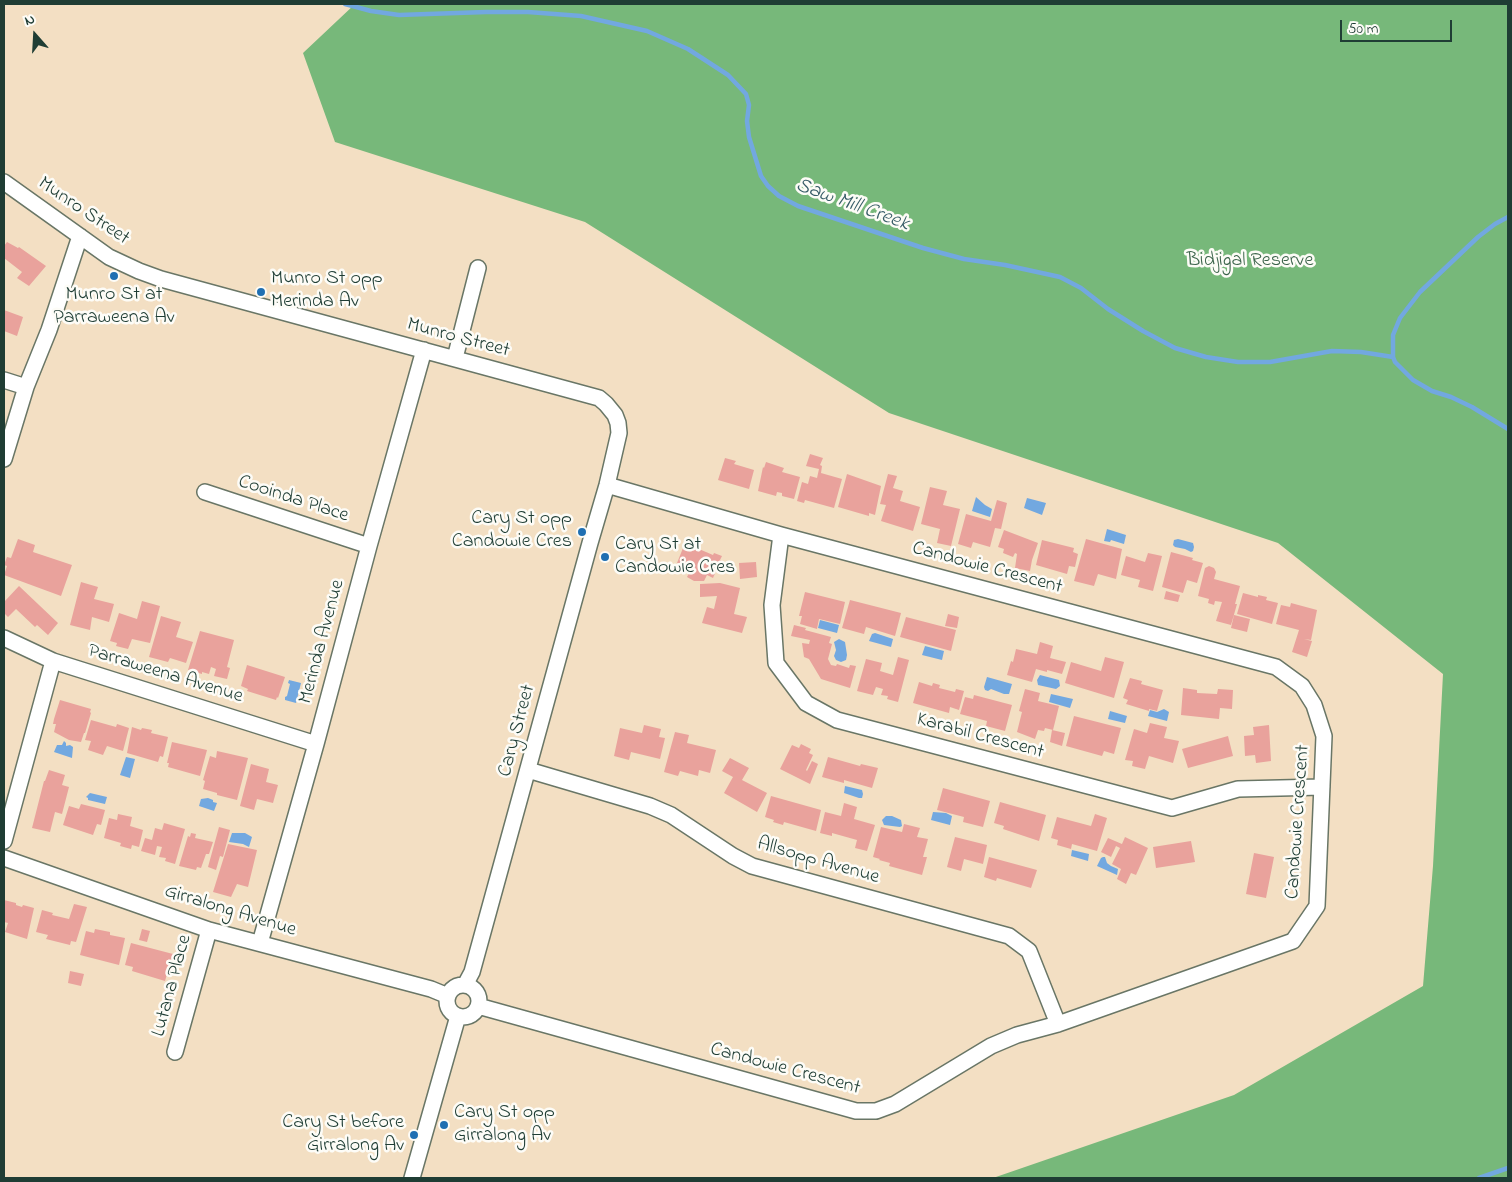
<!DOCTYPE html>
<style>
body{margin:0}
#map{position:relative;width:1512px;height:1182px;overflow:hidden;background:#f3dfc3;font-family:"Indie Flower",sans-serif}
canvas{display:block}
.frame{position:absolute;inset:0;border:5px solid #1f3d34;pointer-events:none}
.north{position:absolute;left:10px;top:10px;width:50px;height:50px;-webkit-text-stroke:4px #fdfcf7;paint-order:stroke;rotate:341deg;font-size:14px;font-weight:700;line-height:20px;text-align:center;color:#1f3d34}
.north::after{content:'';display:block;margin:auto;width:18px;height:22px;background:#1f3d34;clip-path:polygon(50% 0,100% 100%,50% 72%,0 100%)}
.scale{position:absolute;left:1340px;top:20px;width:112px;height:22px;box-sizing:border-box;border:2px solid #1f3d34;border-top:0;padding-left:6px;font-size:15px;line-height:18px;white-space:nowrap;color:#1f3d34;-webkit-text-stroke:4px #fdfcf7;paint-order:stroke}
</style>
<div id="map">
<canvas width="1512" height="1182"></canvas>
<div class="frame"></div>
<div class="north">N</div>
<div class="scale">50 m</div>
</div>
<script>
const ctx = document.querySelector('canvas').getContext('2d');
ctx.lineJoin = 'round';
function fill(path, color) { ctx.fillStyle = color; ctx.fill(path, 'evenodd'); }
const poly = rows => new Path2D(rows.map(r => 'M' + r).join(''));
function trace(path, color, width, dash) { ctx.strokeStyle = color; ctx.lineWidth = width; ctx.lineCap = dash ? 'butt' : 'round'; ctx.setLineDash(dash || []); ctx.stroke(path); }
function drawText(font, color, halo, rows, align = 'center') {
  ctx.font = font + ' "Indie Flower",sans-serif'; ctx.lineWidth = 5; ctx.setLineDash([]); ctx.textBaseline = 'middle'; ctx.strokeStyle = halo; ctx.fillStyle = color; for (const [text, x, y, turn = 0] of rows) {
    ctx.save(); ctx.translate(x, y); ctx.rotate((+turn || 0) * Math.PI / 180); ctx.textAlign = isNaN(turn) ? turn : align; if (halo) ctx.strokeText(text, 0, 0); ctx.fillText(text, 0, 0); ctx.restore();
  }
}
const forest = poly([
 [355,4,1508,4,1508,1178,993,1178,1234,1095,1423,986,1433,866,1443,674,1278,543,889,413,585,222,335,142,303,53]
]);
const water = poly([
 [976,497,985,505,992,509,990,517,972,511],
 [1027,498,1046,503,1042,515,1024,508],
 [1107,529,1126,535,1124,544,1111,540,1110,542,1104,541],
 [1178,539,1193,543,1194,547,1193,551,1191,552,1185,549,1175,547,1173,545,1174,540],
 [820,620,839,625,837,633,818,628],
 [875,633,893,639,891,647,869,641,872,634],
 [839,639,845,642,847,655,846,660,841,662,836,660,834,656,836,650,834,642],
 [925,646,944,651,942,660,922,655],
 [1040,675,1059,680,1060,686,1056,689,1038,685,1037,680],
 [987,677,1012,684,1009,694,1004,694,991,689,988,691,985,690,984,687],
 [289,680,301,683,296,703,285,700,285,697,287,696,290,684,288,683],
 [1051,694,1073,699,1070,708,1049,702],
 [1164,709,1169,712,1167,721,1148,716,1150,710,1157,712],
 [1110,711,1127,716,1125,723,1108,719],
 [64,741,66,743,66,746,70,745,73,747,72,758,54,752,57,745,62,745],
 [126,757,135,759,130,778,120,775],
 [845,786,862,790,863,794,862,798,859,798,844,793],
 [90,793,107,797,105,804,88,800,88,798,86,797],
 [208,798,213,800,213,802,217,803,214,811,199,806,201,799],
 [933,812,946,813,952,816,950,825,931,820],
 [886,816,892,816,901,820,902,826,900,827,884,825,882,820],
 [232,833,245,833,252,837,249,847,243,844,229,842],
 [1072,850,1089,854,1088,861,1071,856],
 [1103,857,1105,857,1107,863,1111,866,1118,869,1117,875,1097,866,1101,858]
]);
const stream = poly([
 [345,4,371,11,399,15,486,12,528,12,581,16,647,31,688,49,728,75,746,94,749,105,747,121,749,137,761,176,768,186,779,196,798,206,923,248,964,259,1005,265,1060,277,1081,288,1108,309,1143,331,1175,348,1206,357,1238,362,1270,362,1332,351,1361,352,1393,357],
 [1508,217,1495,224,1478,237,1420,292,1400,318,1393,335,1393,357,1395,362,1413,380,1432,391,1451,397,1472,407,1508,429],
 [1479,1178,1508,1168]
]);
const building = poly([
 [7,242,18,248,19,247,46,266,29,286,17,278,22,272,4,258,4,246],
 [4,310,23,317,17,336,4,331],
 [810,454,823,458,820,465,822,466,821,473,842,479,834,508,805,500,804,503,797,501,802,482,808,484,810,476,817,478,819,469,806,466],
 [725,458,736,461,734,464,754,470,749,489,718,480],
 [766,462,784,468,782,472,800,477,794,499,782,496,782,493,777,492,776,496,758,491,763,467,764,468],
 [847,474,881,486,875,515,869,513,869,516,838,507],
 [888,474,897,476,893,488,903,491,900,501,920,507,913,531,881,521,886,505,880,504],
 [930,487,947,491,943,505,960,509,951,546,937,543,940,529,921,524],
 [997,500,1007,503,1001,529,995,528,990,547,973,542,971,548,958,544,966,514,991,521],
 [1004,530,1038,543,1032,560,1030,571,1015,568,1017,554,1015,553,1013,557,1003,553,1004,549,998,547],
 [18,539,35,545,33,552,72,565,61,596,4,575,7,566,4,565,7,557,11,558],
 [1086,539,1122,549,1116,579,1098,574,1094,586,1074,581],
 [1042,540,1074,548,1073,552,1078,554,1075,567,1069,566,1067,574,1036,565],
 [685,543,713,555,714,553,722,556,720,560,726,563,722,573,716,571,713,578,707,575,704,581,694,581,687,577,691,569,677,563],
 [1171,552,1193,558,1192,560,1203,563,1197,583,1187,580,1183,593,1162,587],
 [1148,553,1162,556,1153,591,1138,587,1140,580,1121,575,1126,556,1145,562],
 [756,562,757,577,740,579,739,563],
 [1209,566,1214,568,1216,572,1214,579,1240,586,1235,604,1237,604,1231,625,1216,621,1222,602,1215,601,1214,605,1208,603,1209,599,1198,596,1205,568],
 [81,582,98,587,94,599,114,604,109,622,92,617,90,630,70,625],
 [720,583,740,588,734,614,747,617,742,633,702,623,707,607,714,609,717,596,700,597,700,584],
 [19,586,58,623,48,635,37,625,35,627,16,609,8,617,4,613,4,602],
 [1166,591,1180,595,1178,602,1164,599],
 [805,592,845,602,840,624,819,619,817,629,800,624,802,616,799,616],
 [1243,593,1258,597,1258,595,1267,597,1266,600,1278,603,1272,624,1237,614],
 [850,600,901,613,895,636,866,627,864,634,842,628],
 [142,601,160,606,150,643,132,639,128,649,116,646,117,643,110,641,119,613,137,619],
 [1291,603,1317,610,1311,640,1304,639,1312,641,1307,657,1292,652,1299,630,1276,624,1281,605,1290,607],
 [948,614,959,617,957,628,945,626],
 [1234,615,1250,619,1247,632,1231,628],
 [161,616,181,622,176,637,193,642,186,663,170,658,168,662,149,657],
 [906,617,956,630,951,651,900,637],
 [794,625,806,628,805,630,831,637,829,643,832,644,828,659,831,665,836,666,837,664,849,668,850,665,856,666,850,688,821,679,809,659,804,657,802,643,809,644,810,640,791,636],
 [200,631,234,640,227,667,230,668,227,679,214,676,216,669,211,667,209,674,202,672,202,674,188,670],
 [1040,642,1053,646,1050,658,1066,662,1062,674,1047,670,1047,672,1036,669,1032,682,1007,675,1011,661,1013,662,1016,649,1037,654],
 [898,657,909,660,898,702,887,699,888,696,881,695,883,689,876,687,873,695,857,691,866,659,882,663,880,671,893,675],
 [1105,657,1124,662,1114,698,1065,683,1071,662,1101,671],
 [247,665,285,677,278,698,277,697,276,700,247,691,248,689,241,686],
 [1130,678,1142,681,1141,684,1163,690,1157,711,1149,709,1149,711,1126,704,1128,700,1123,698],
 [919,682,932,686,933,683,940,685,939,688,955,692,956,689,964,691,959,710,950,707,949,713,913,703],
 [1183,688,1197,690,1197,693,1217,694,1218,689,1233,690,1232,709,1220,708,1219,719,1181,715],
 [1025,689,1040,693,1038,701,1059,706,1053,730,1045,728,1044,731,1038,730,1035,739,1017,732,1022,712,1019,711],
 [974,695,1012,705,1005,731,986,726,987,721,960,714,965,697,973,699],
 [60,700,91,709,90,712,91,713,85,733,84,733,81,742,69,740,54,732,56,724,53,724,54,719],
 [1074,716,1121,728,1114,754,1104,751,1102,756,1066,746],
 [91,720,116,727,117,724,129,728,123,751,107,746,103,755,88,750,91,741,85,740],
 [1150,723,1167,727,1164,738,1179,741,1173,763,1149,756,1145,769,1132,766,1133,761,1125,760,1134,729,1147,733],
 [644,725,661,729,659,737,665,738,660,759,631,752,629,760,614,756,620,728,642,733],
 [1269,725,1271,761,1256,763,1255,755,1245,756,1244,736,1254,735,1253,727],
 [132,727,141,730,142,728,152,730,151,733,168,737,163,757,160,756,158,762,127,753],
 [1052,730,1065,733,1062,746,1050,742],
 [675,732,689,735,687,743,716,750,710,773,699,770,698,776,680,771,678,776,664,772],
 [1228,736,1233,756,1188,768,1182,749],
 [172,742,207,750,200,776,168,767,169,763,167,763],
 [801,744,811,749,809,753,813,755,806,770,807,771,812,761,818,764,810,784,780,769,792,745,799,748],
 [217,751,248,758,237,800,217,795,217,793,203,789,205,781,203,780,210,756,216,758],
 [828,757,860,766,861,764,878,768,872,788,844,780,844,783,822,777],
 [730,758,749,768,742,780,767,793,757,812,724,793,733,777,722,771],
 [251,764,269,769,266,782,278,785,273,803,257,799,254,810,240,806],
 [49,770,65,775,62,785,69,787,62,814,55,812,50,832,32,828,44,781,45,781],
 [943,788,990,801,983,827,963,822,964,817,937,810],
 [771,796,821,810,816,831,784,822,783,825,773,822,774,820,765,817],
 [1000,802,1046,815,1039,841,1003,829,1004,826,994,823],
 [844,803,857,807,854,819,875,825,867,851,855,848,857,840,832,833,832,836,820,833,825,812,841,816],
 [81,804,105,810,101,825,97,824,93,835,63,825,69,806,79,809],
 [118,814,132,817,130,826,143,830,139,847,132,845,131,849,120,846,121,843,104,838,109,818,117,820],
 [1095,814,1107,818,1097,851,1072,844,1071,849,1057,845,1058,840,1051,838,1057,817,1091,826],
 [164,823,185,829,175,864,165,861,166,858,159,857,162,847,157,846,155,855,141,851,145,838,152,840,155,828,162,830],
 [904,824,920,828,917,837,928,839,923,857,927,857,922,875,889,866,890,863,879,860,880,859,873,857,881,827,902,832],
 [219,827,230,830,223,857,220,856,216,870,208,867],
 [191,833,196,834,195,838,213,842,209,854,206,854,201,868,197,867,196,870,179,866,188,836,190,837],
 [955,837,987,845,983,864,964,859,961,871,947,867],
 [1125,837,1148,848,1136,875,1131,873,1126,884,1117,879,1121,869,1112,864,1120,848,1116,846,1111,857,1101,852,1108,838,1122,844],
 [1191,841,1195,862,1156,868,1153,847],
 [228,844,257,850,248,887,237,884,231,897,213,892],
 [1254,853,1274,857,1266,898,1246,894],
 [989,857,1037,870,1031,888,997,878,996,881,984,877],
 [4,900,16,903,16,905,22,907,23,905,34,908,27,939,5,932,8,923,4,922],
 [74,904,87,907,76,942,71,941,70,945,46,939,48,935,36,932,42,910,53,913,52,915,69,919],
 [95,929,110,932,110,935,125,938,119,965,80,955,86,931,94,933],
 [142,929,150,931,147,942,139,940],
 [131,943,173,954,165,981,132,971,133,967,125,965],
 [70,971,84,974,81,986,68,983]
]);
const minor = poly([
 [4,182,109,257,139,271,161,279,599,398,606,404,615,415,618,423,619,433,607,485,590,543,472,972,465,985],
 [455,358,478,268],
 [4,380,26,387],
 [4,459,26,387,49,330,80,236],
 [205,492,369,546],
 [781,535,772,605,776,663,806,703,837,720,1172,808,1238,789,1322,787],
 [4,638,53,661,316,744],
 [528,770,650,806,671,815,733,856,752,866,1009,936,1029,951,1058,1024],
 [4,841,53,661],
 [4,858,209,930,431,989,448,996],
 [260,943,316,744,369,546,424,350],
 '447 1001a16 16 0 1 1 32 0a16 16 0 1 1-32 0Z',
 [478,1006,856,1111,876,1111,895,1104,991,1046,1017,1035,1058,1024,1293,941,1317,906,1324,736,1314,705,1302,686,1276,667,781,535,607,485],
 [175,1052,209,930],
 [412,1178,458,1016]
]);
const markers = [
 [114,276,5,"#1f6fb2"],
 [261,292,5,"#1f6fb2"],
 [582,532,5,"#1f6fb2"],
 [605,557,5,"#1f6fb2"],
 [444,1125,5,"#1f6fb2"],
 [414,1135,5,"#1f6fb2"]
];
const streetNames = [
 ["Munro Street",83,212,34],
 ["Munro Street",458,339,15],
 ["Cooinda Place",293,500,18],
 ["Candowie Crescent",987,569,15],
 ["Merinda Avenue",323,642,-75],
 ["Parraweena Avenue",165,675,17],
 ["Cary Street",518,731,-75],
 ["Karabil Crescent",980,737,15],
 ["Candowie Crescent",1299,822,-86],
 ["Allsopp Avenue",818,862,16],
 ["Girralong Avenue",230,912,17],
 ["Lutana Place",173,986,-75],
 ["Candowie Crescent",785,1070,15]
];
const parkNames = [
 ["Bidjigal Reserve",1250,262]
];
const poiNames = [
 ["Munro St opp",271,280],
 ["Merinda Av",271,303],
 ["Munro St at",114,296,"center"],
 ["Parraweena Av",114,319,"center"],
 ["Cary St opp",572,520,"right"],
 ["Candowie Cres",572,543,"right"],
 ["Cary St at",615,546],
 ["Candowie Cres",615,569],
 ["Cary St opp",454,1114],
 ["Girralong Av",454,1137],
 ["Cary St before",404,1124,"right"],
 ["Girralong Av",404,1147,"right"]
];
const waterNames = [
 ["Saw Mill Creek",852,206,20]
];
fill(forest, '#77b87a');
fill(water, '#72a8e0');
trace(stream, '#72a8e0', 4.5);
fill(building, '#e9a29c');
trace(minor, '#697666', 18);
trace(minor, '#fff', 15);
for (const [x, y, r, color] of markers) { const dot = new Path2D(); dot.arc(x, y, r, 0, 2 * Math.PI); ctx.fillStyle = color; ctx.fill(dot); trace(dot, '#fdfcf7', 2); }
drawText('20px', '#1f3d34', '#fdfcf7', streetNames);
drawText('20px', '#3c644b', '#fdfcf7', parkNames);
drawText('20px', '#1f3d34', '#fdfcf7', poiNames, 'left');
drawText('italic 21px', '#385d68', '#fdfcf7', waterNames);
</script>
